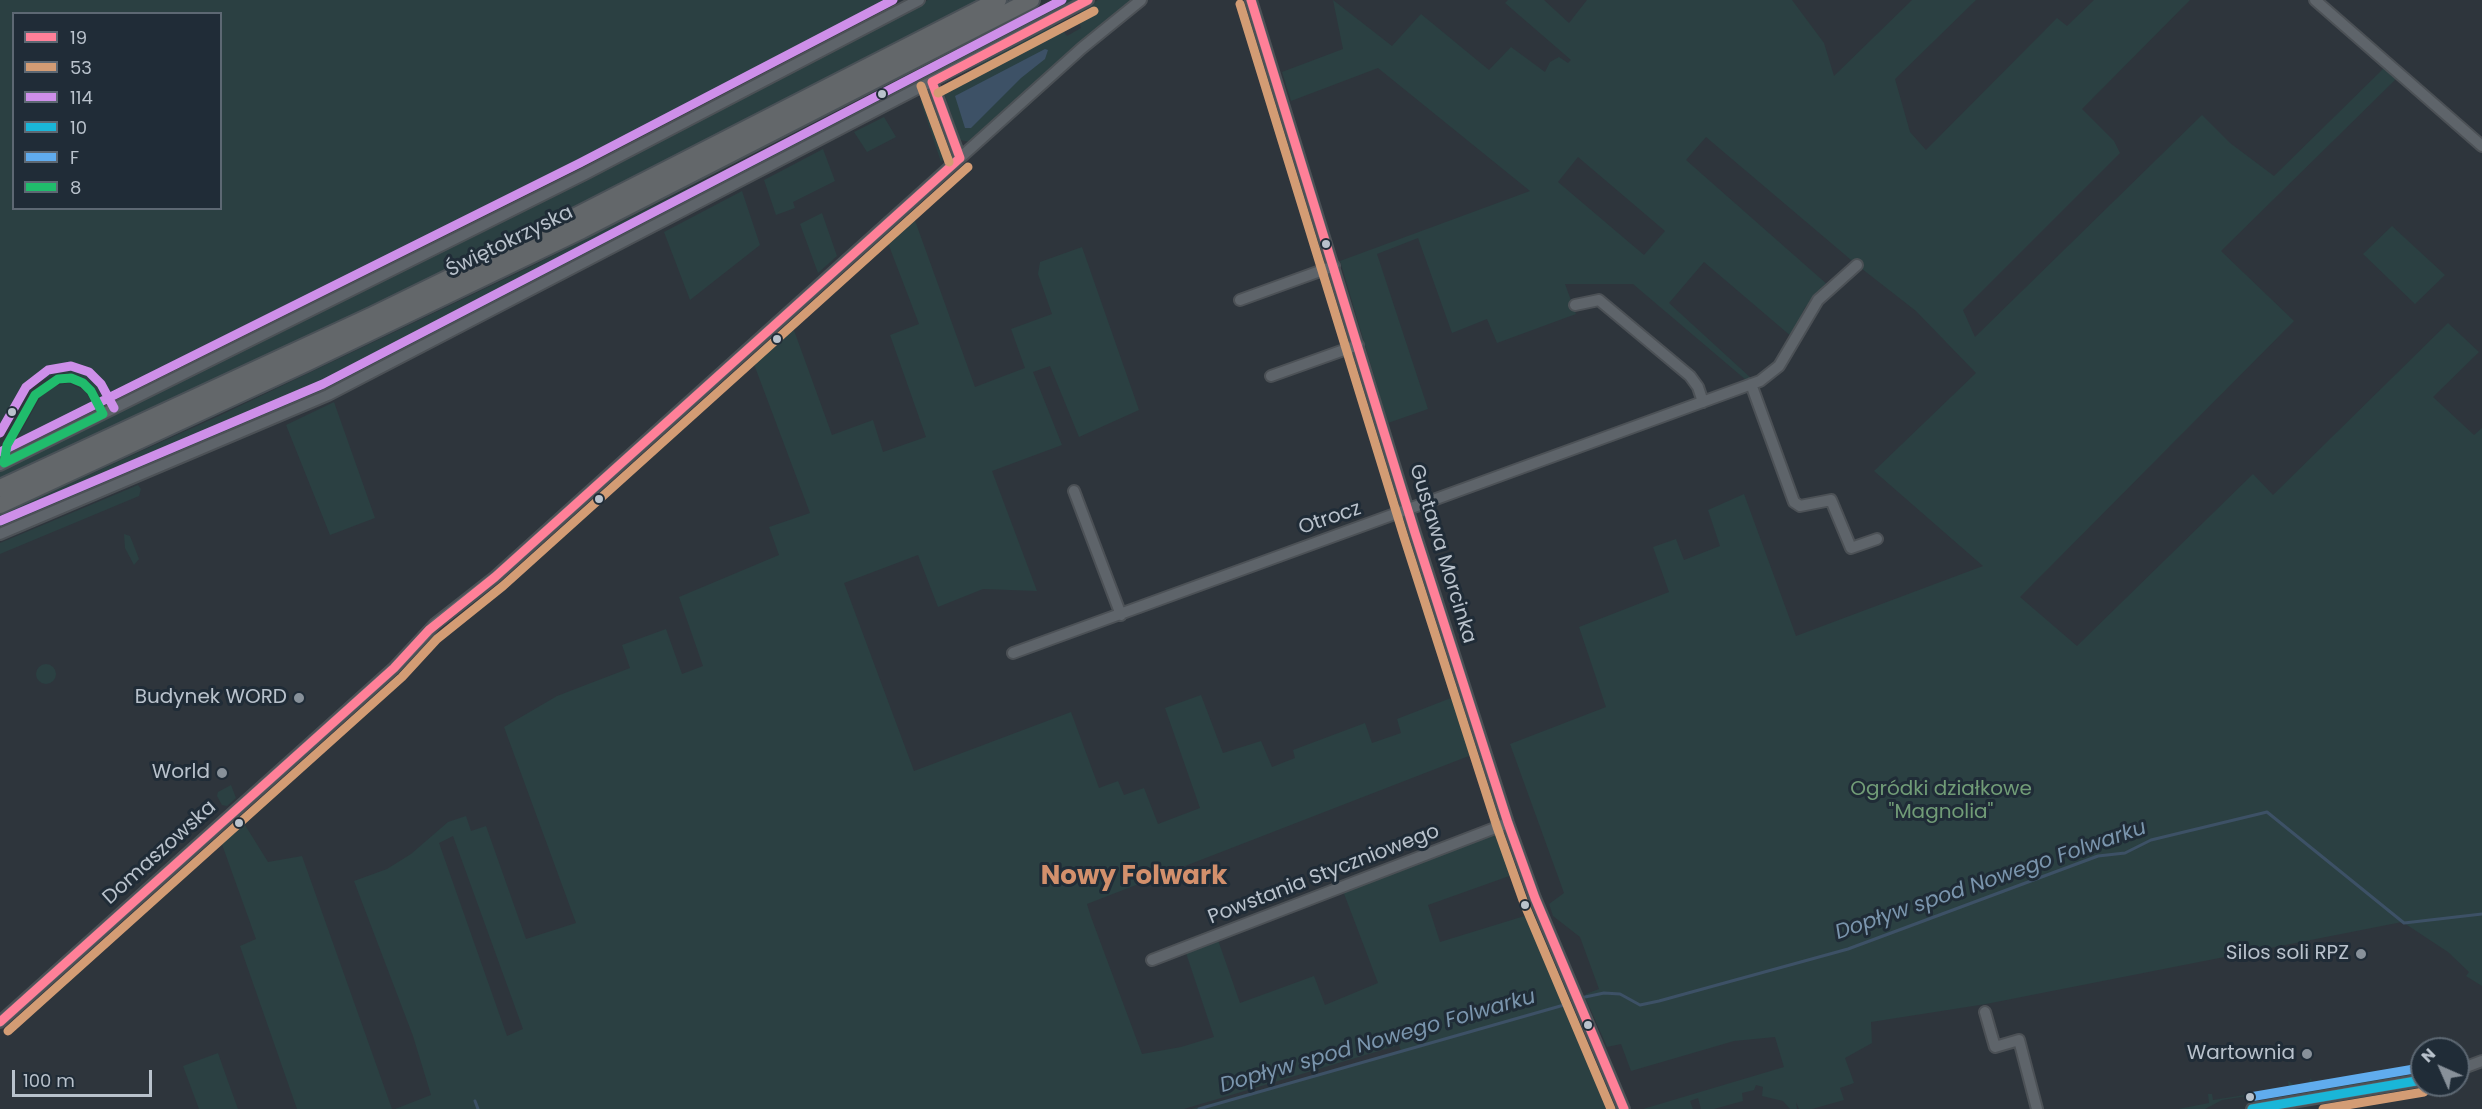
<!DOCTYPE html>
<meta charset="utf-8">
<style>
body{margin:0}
#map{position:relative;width:2482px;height:1109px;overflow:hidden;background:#2e353c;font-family:Poppins,sans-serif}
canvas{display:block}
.legend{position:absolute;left:12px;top:12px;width:210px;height:198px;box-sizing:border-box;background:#202c37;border:2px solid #5d6873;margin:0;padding:8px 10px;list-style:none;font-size:18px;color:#b9c2cc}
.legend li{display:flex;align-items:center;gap:12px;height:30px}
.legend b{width:30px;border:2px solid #5d6873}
.north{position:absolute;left:2410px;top:1037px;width:60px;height:60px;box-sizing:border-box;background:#202c37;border:2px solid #5d6873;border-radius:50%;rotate:315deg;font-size:16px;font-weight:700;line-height:24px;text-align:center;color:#b9c2cc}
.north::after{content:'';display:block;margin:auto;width:21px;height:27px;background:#88919a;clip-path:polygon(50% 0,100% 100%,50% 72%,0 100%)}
.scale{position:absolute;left:12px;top:1070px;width:140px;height:27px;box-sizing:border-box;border:3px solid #b9c2cc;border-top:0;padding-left:8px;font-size:18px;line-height:21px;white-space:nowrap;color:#b9c2cc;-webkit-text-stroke:4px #202c37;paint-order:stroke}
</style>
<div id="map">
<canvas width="2482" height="1109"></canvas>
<ul class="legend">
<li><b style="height:8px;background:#ff8098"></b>19</li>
<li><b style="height:8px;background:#d39c74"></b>53</li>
<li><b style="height:8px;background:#ce8fe9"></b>114</li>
<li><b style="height:8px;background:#1ab6d8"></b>10</li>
<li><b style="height:8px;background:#60acee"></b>F</li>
<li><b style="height:8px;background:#20bc6c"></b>8</li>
</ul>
<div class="north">N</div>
<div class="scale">100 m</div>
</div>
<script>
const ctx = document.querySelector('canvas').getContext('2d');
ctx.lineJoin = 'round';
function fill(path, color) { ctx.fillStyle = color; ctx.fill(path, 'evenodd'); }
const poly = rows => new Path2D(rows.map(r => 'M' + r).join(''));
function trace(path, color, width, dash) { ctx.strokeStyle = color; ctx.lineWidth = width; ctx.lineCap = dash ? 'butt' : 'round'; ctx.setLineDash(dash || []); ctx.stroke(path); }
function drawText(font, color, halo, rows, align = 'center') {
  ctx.font = font + ' Poppins,sans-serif'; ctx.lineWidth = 6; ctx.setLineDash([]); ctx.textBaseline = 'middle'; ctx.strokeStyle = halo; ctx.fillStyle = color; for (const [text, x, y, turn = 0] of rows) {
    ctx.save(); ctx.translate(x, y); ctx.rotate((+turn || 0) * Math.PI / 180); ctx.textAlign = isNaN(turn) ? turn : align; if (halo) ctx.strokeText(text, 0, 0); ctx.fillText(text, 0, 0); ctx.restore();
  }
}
const green = poly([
 [0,0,896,0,513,198,103,401,89,382,68,373,57,374,36,383,26,390,0,438],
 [14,14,220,14,220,208,14,208],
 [928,0,982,0,420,284,0,479,0,469,716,112],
 [1055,0,1077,0,342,382,0,529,0,515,221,415,528,268,753,156],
 [1098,0,1135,0,970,142,960,140,942,87,973,71,981,61,1047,26,1054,25,1061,28,1067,36,1081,28,1078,19,1081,10],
 [1333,0,1392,46,1421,14,1489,70,1511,47,1545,72,1550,62,1559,57,1568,63,1571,60,1505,3,1508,0,1544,0,1569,23,1587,0,1792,0,1824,43,1834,76,1912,0,1976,0,1895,79,1910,132,1926,150,2057,18,2067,26,2094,0,2190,0,2082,109,2114,141,2120,153,1963,310,1975,337,2202,115,2230,143,2274,176,2384,68,2396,79,2221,251,2294,321,2020,597,2077,646,2253,474,2273,495,2448,323,2479,352,2433,397,2474,435,2482,428,2482,986,2466,976,2469,972,2448,952,2401,921,2402,922,1986,1004,1871,1022,1872,1043,1845,1058,1854,1083,1840,1088,1844,1100,1812,1109,1799,1109,1796,1102,1797,1109,1790,1109,1783,1101,1762,1096,1763,1087,1756,1085,1754,1090,1742,1093,1743,1101,1714,1109,1701,1109,1698,1098,1690,1101,1693,1109,1643,1109,1784,1067,1775,1037,1734,1041,1631,1071,1621,1044,1607,1047,1585,997,1586,994,1599,989,1580,937,1553,916,1549,904,1564,893,1510,744,1606,707,1579,627,1669,592,1653,547,1676,539,1684,560,1720,546,1708,510,1744,494,1796,636,1983,566,1874,471,1976,373,1916,311,1857,265,1706,137,1686,160,1829,286,1815,295,1804,309,1792,337,1704,262,1669,303,1752,379,1746,380,1633,284,1565,284,1576,314,1497,343,1487,319,1452,333,1418,238,1377,254,1428,409,1388,423,1340,261,1530,191,1378,68,1291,101,1282,72,1343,49],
 [1578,157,1665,231,1644,255,1558,182],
 [920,99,931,103,934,109,946,146,945,157,941,162],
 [884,117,896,137,867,152,854,132],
 [823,149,835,181,793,202,795,208,776,215,764,180],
 [742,191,760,245,690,300,664,232],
 [822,213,837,256,818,273,800,224],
 [913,215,975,387,1025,368,1011,329,1052,314,1038,274,1040,262,1082,247,1139,410,1079,437,1050,366,1033,372,1062,445,992,471,1037,591,983,589,938,607,918,555,844,583,914,771,1071,712,1099,788,1118,781,1124,795,1144,788,1158,824,1200,808,1165,708,1201,695,1223,753,1261,741,1272,767,1295,758,1293,750,1365,723,1372,743,1401,733,1397,719,1456,696,1474,754,1087,904,1091,917,1142,1054,1181,1047,1214,1037,1186,953,1218,940,1240,1003,1314,976,1325,1005,1378,983,1343,891,1500,829,1515,874,1428,905,1440,942,1531,914,1569,1003,1549,1010,1566,1005,1606,1109,1191,1109,1401,1051,1399,1045,1184,1109,395,1109,431,1095,413,1036,354,881,387,869,411,854,448,822,466,816,471,831,486,826,526,939,576,923,504,727,557,696,630,668,622,645,666,629,682,674,703,666,679,597,779,555,769,527,810,513,752,359,791,322,832,435,873,420,883,452,926,437,890,335,919,324,886,238],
 [453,836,523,1029,507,1036,439,843],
 [2392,226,2445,275,2415,304,2363,254],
 [69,383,85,391,94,407,13,446,41,396,54,386],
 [334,402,375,518,330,535,286,425],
 [138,485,141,489,139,496,0,554,0,543],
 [124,534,130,536,139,559,134,565,125,548],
 '36 674a10 10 0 1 1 20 0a10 10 0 1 1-20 0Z',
 [231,785,236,798,227,806,222,805,217,796,218,792],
 [240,817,268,862,302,856,392,1109,297,1109,240,946,256,939,219,836],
 [218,1053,225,1073,238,1109,199,1109,183,1066],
 [2395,1071,2392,1079,2316,1092,2309,1091,2306,1086,2311,1078,2313,1085],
 [2288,1081,2296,1086,2286,1090,2222,1100,2205,1109,2178,1109,2209,1103,2208,1094,2212,1094,2213,1100,2289,1088]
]);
const water = poly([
 [1045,49,1048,50,1045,59,1021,78,971,128,965,128,955,96]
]);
const stream = poly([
 [1585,997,1604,993,1620,994,1640,1005,1659,1001,1848,949,2098,856,2125,853,2151,840,2267,812,2404,923,2482,914],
 [475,1101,478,1109],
 [1199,1109,1564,1005]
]);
const minor = poly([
 [1251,0,1415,533,1508,823,1535,898,1624,1109],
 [2315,0,2482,146],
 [932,82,960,158],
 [1240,300,1334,266],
 [1575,305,1599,300,1690,376,1698,387,1703,402],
 [1271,376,1358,345],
 [1751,384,1794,502,1800,506,1831,500,1851,548,1877,539],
 [0,465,585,174,919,0],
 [1074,491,1121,615],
 [0,534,328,395,1088,0],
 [1013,653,1760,381,1779,366,1818,300,1857,265],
 [1152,960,1508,823],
 [1985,1012,1995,1047,2019,1040,2037,1109],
 [0,1022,394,668,435,624,495,577,1082,48,1141,0],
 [2458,1070,2482,1061],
 [2252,1109,2422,1080]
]);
const highway = poly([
 [0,488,373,315,576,216,998,0],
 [0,505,304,364,582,230,1031,0]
]);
const bus1 = poly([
 [1251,0,1415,533,1508,823,1535,898,1624,1109],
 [932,82,1088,0],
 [932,82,960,158],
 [0,1022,394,668,429,630,495,577,960,158]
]);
const bus2 = poly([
 [1240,4,1404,537,1497,827,1524,903,1611,1109],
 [921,86,949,162],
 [938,93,1094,11],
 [8,1031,402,677,437,639,503,586,968,167],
 [2323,1109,2424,1092]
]);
const bus3 = poly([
 [0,433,26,387,48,370,71,366,89,372,101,384,114,408],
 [0,452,580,163,893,0],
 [0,521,323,384,1062,0]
]);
const bus4 = poly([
 [2252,1109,2422,1080]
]);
const bus5 = poly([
 [2250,1097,2420,1068]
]);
const bus6 = poly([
 [71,378,83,383,91,391,103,414,4,463,7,445,35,395,58,379,71,378]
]);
const markers = [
 [882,94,5,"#b9c2cc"],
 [1326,244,5,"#b9c2cc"],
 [777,339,5,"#b9c2cc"],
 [12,412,5,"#b9c2cc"],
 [599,499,5,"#b9c2cc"],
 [299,698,6,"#88919a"],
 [222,773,6,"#88919a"],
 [239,823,5,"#b9c2cc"],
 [1525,905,5,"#b9c2cc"],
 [2361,954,6,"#88919a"],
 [1588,1025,5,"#b9c2cc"],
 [2307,1054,6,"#88919a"],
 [2250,1097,5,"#b9c2cc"]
];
const streetNames = [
 ["Świętokrzyska",510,242,-26],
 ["Otrocz",1330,519,-19],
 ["Gustawa Morcinka",1442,554,73],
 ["Domaszowska",160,853,-42],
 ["Powstania Styczniowego",1324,875,-21]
];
const poiNames = [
 ["Budynek WORD",287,698],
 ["World",210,773],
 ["Silos soli RPZ",2349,954],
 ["Wartownia",2295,1054]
];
const parkNames = [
 ["Ogródki działkowe",1941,790],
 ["\"Magnolia\"",1941,813]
];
const waterNames = [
 ["Dopływ spod Nowego Folwarku",1991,881,-19],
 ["Dopływ spod Nowego Folwarku",1378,1042,-16]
];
const districtNames = [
 ["Nowy Folwark",1134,877]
];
fill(green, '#2b4042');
fill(water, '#3d5166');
trace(stream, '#3d5166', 3);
trace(minor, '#4c5156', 14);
trace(highway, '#4a5157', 20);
trace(minor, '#5e646a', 10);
trace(highway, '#63676a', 16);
trace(bus1, '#ff8098', 9);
trace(bus2, '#d39c74', 9);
trace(bus3, '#ce8fe9', 9);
trace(bus4, '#1ab6d8', 9);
trace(bus5, '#60acee', 9);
trace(bus6, '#20bc6c', 9);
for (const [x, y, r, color] of markers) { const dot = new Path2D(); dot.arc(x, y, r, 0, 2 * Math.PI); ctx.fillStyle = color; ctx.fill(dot); trace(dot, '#202c37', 2); }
drawText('20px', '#b9c2cc', '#202c37', streetNames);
drawText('20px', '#b9c2cc', '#202c37', poiNames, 'right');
drawText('20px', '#719c77', '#202c37', parkNames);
drawText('italic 21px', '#7a95ad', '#202c37', waterNames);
drawText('bold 26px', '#d3906c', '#202c37', districtNames);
</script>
